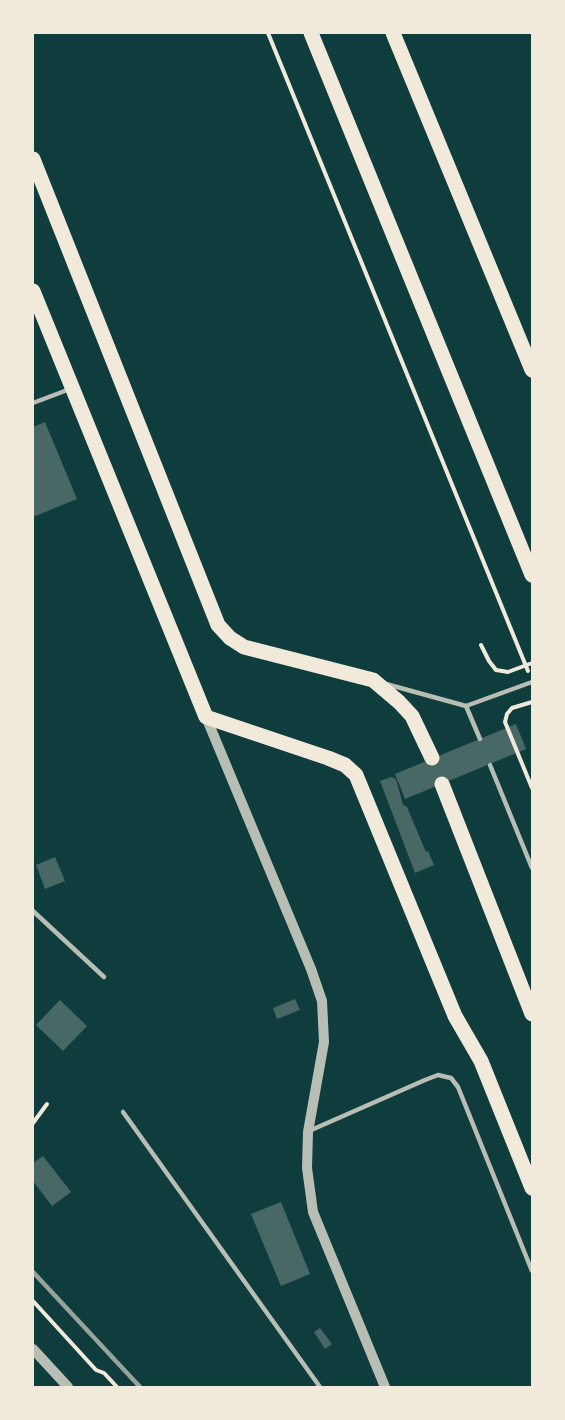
<!DOCTYPE html>
<style>
body{margin:0}
#map{position:relative;width:565px;height:1420px;overflow:hidden;background:#0f3d3e;font-family:Jost,sans-serif}
canvas{display:block}
.frame{position:absolute;inset:0;border:34px solid #f1e9da;pointer-events:none}
</style>
<div id="map">
<canvas width="565" height="1420"></canvas>
<div class="frame"></div>
</div>
<script>
const c = document.querySelector('canvas').getContext('2d');
c.lineJoin = 'round';
function fillPath(path, color) { c.fillStyle = color; c.fill(path, 'evenodd'); }
const shape = rows => new Path2D(rows.map(r => 'M' + r).join(''));
function trace(path, color, width, dash) { c.strokeStyle = color; c.lineWidth = width; c.lineCap = dash ? 'butt' : 'round'; c.setLineDash(dash || []); c.stroke(path); }
const building = shape([
 [45,422,77,499,33,517,33,427],
 [516,724,526,749,405,799,395,774],
 [391,777,396,779,403,805,407,807,426,852,428,851,434,865,415,873,380,781],
 [55,857,65,881,45,889,36,865],
 [295,999,300,1010,277,1019,273,1008],
 [60,1000,87,1026,63,1051,36,1025],
 [43,1156,71,1192,52,1206,33,1181,33,1163],
 [281,1202,310,1274,281,1286,251,1214],
 [320,1328,332,1344,325,1349,314,1332]
]);
const path = shape([
 [268,33,528,671],
 [481,645,489,661,496,670,508,672,532,663],
 [532,702,512,708,507,714,505,722,532,788],
 [33,1123,47,1104],
 [33,1301,96,1370,104,1373,117,1387]
]);
const service = shape([
 [33,403,70,389],
 [386,684,466,706,532,682],
 [466,706,480,739],
 [490,765,532,868],
 [33,911,104,977],
 [123,1112,320,1387],
 [309,1131,425,1080,438,1075,451,1078,458,1087,532,1271]
]);
const tertiary = shape([
 [206,717,311,969,322,1001,324,1042,308,1132,307,1168,313,1212,385,1387],
 [33,1349,68,1387]
]);
const primary = shape([
 [311,33,532,575]
]);
const trunk = shape([
 [393,33,532,370],
 [33,159,218,625,230,638,244,647,373,680,399,702,412,716,432,758],
 [33,291,206,717,328,758,345,765,356,775,455,1016,481,1061,532,1188],
 [442,784,532,1014]
]);
const rail = shape([
 [33,1272,140,1387]
]);
fillPath(building, '#486865');
trace(path, '#f1e9da', 4);
trace(service, '#b8beb3', 4.5);
trace(tertiary, '#b8beb3', 10);
trace(primary, '#f1e9da', 15);
trace(trunk, '#f1e9da', 15);
trace(rail, '#97a49c', 4.5);
</script>
